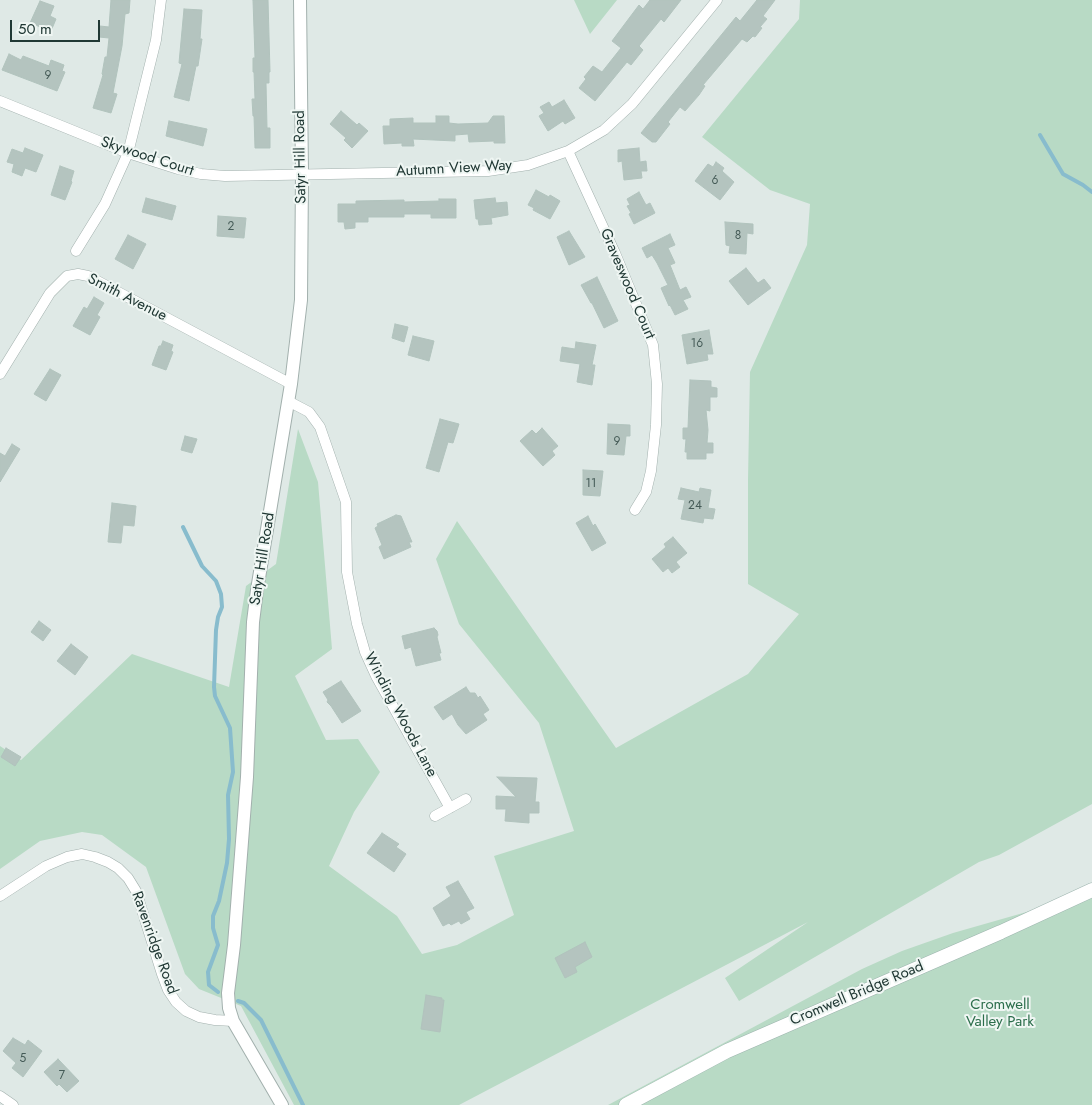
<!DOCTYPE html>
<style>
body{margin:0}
#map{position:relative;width:1092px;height:1105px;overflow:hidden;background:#dfe9e6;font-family:Jost,sans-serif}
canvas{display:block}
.scale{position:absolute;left:10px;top:20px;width:90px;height:22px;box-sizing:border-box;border:2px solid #203834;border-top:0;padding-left:6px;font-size:15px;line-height:18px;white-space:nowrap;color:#203834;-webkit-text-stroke:4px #eff6f3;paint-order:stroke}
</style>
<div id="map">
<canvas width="1092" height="1105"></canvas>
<div class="scale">50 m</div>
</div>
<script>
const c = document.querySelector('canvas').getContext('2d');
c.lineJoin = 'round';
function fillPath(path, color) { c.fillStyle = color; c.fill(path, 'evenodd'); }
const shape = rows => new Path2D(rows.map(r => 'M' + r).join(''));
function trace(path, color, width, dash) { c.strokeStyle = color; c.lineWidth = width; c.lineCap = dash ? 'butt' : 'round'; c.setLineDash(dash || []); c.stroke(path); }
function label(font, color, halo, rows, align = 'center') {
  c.font = font + ' Jost,sans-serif'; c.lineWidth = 4; c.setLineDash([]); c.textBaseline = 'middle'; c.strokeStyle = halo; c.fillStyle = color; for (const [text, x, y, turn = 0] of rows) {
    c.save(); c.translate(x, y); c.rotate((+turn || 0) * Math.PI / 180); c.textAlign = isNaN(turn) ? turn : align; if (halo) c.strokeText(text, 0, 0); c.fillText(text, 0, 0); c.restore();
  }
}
const green = shape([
 [574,0,617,0,590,34],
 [800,0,1092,0,1092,804,999,855,979,862,739,1001,725,978,808,922,459,1105,294,1105,241,1006,199,989,185,974,146,867,102,835,82,832,40,841,0,869,0,746,21,760,132,654,229,687,246,586,276,564,298,429,318,482,332,649,295,676,326,740,358,739,380,772,354,812,329,866,397,916,422,954,457,945,514,915,494,856,574,831,539,723,459,624,436,559,457,521,616,748,748,674,799,614,748,584,748,480,750,372,807,245,810,204,770,190,702,137,799,19],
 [1092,887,1092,1105,608,1105,862,969,902,951,953,933,1037,909]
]);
const stream = shape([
 [1040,135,1063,174,1083,185,1092,192],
 [183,527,202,566,216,581,221,594,222,607,218,617,216,630,214,687,215,696,230,728,233,772,228,795,229,839,227,863,219,901,213,916,213,928,218,945,208,972,209,985,218,992],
 [238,1001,244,1003,261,1020,303,1105]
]);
const building = shape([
 [111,0,130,0,129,13,125,14,122,46,113,93,117,94,111,113,93,108,103,75,102,74,105,57,107,57,109,38,99,37,100,26,109,27,111,0],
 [253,0,268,0,270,72,269,72,269,83,266,83,267,128,270,128,270,148,255,148,254,116,253,116,252,99,255,99,254,72,253,72,253,58,255,58,253,0],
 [650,0,681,0,664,22,661,19,639,46,643,50,631,65,627,62,595,101,579,88,586,79,584,77,593,66,602,72,621,48,612,41,639,5,643,9,650,0],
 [757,0,775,0,763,16,767,19,760,27,762,28,755,37,753,36,747,42,742,39,703,85,705,86,699,95,685,111,680,107,668,122,670,124,656,142,652,142,641,133,736,17,740,21,757,0],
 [40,1,54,6,50,16,56,19,51,31,30,23,40,1],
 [184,9,202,10,200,39,202,39,198,66,196,66,189,101,174,97,182,64,179,63,184,9],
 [9,54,21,60,23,56,49,66,51,60,64,65,62,71,65,72,57,91,2,70,9,54],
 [564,100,575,118,565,124,563,121,548,131,539,116,544,113,540,107,549,102,552,107,564,100],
 [341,111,357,125,359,123,368,131,352,148,344,140,346,138,330,124,341,111],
 [436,116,449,116,449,123,458,124,488,123,493,116,504,116,505,143,494,143,494,141,469,142,468,134,455,135,455,141,413,139,414,146,402,146,402,143,384,144,383,126,390,126,390,119,413,118,413,123,436,123,436,116],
 [169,121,207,129,203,146,166,136,169,121],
 [25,148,43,155,36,172,25,168,22,176,12,172,14,164,7,162,12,149,23,153,25,148],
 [639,148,640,162,646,161,647,171,641,171,642,178,624,180,622,161,618,162,618,150,639,148],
 [716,162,724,168,722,171,734,182,720,200,695,181,708,164,713,167,716,162],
 [60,166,74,171,71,181,72,182,65,200,51,195,60,166],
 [536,190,549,197,550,195,560,201,550,219,533,210,534,208,528,205,536,190],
 [639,192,646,205,650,203,655,213,634,224,629,214,631,213,627,206,630,205,627,199,639,192],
 [146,198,176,206,172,220,142,212,146,198],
 [495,198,496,203,507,202,508,215,491,218,492,224,479,225,478,219,476,219,474,200,495,198],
 [439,199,456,199,456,218,431,218,431,214,404,214,404,217,368,217,368,222,355,222,355,228,345,229,344,222,338,222,338,204,356,204,356,201,404,200,404,202,439,201,439,199],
 [218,216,246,218,244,238,217,236,218,216],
 [725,222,753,224,753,234,747,233,746,254,729,253,730,246,726,245,725,222],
 [569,231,585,257,569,265,557,237,569,231],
 [670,234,675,245,668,248,675,263,670,265,680,290,686,287,691,297,683,300,688,309,675,315,670,305,669,306,661,288,668,285,657,263,652,255,647,258,642,248,670,234],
 [128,235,146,244,133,269,115,259,128,235],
 [746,268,758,283,764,279,771,288,748,305,729,281,746,268],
 [597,277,618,321,604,328,592,303,591,303,581,285,597,277],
 [94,297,104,303,97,315,100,317,90,335,73,326,84,307,87,309,94,297],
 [395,324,408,327,404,342,392,338,395,324],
 [709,330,713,354,707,354,708,360,687,364,682,335,709,330],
 [413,336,434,341,429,361,408,355,413,336],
 [163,341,173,345,171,351,173,352,166,370,152,365,159,346,161,346,163,341],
 [576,342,596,345,592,365,595,365,592,385,577,382,580,364,560,361,562,347,575,349,576,342],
 [50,369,61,375,46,401,34,394,50,369],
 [690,380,711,381,711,387,717,388,717,397,710,397,710,411,706,410,708,430,707,443,713,443,713,453,706,453,706,459,687,459,687,452,685,452,686,439,683,439,683,428,688,428,690,380],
 [440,419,459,424,453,443,448,442,439,472,426,468,440,419],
 [608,424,630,425,630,436,626,436,624,455,607,454,608,424],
 [542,428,558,446,552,451,555,455,543,466,520,441,532,430,536,434,542,428],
 [185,436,197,439,192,453,181,450,185,436],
 [12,444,20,449,0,482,0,453,5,456,12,444],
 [583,470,603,471,600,496,583,495,583,470],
 [681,488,699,492,700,488,711,490,708,508,715,509,713,519,704,518,703,523,681,519,685,500,678,499,681,488],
 [112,503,136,506,134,526,123,525,121,543,108,542,112,503],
 [396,515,401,516,412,542,409,542,411,547,384,559,379,547,382,545,375,528,378,526,377,524,396,515],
 [588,516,593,526,595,524,606,543,592,551,576,523,588,516],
 [673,537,687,553,676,562,680,567,672,573,668,568,663,572,652,559,666,547,664,544,673,537],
 [39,621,51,630,43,641,31,632,39,621],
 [434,628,437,631,438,635,437,637,441,653,439,653,441,660,416,666,411,647,405,649,402,636,434,628],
 [71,644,88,657,75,675,57,661,71,644],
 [341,681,361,711,342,723,331,706,327,702,328,700,323,692,341,681],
 [466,687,470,693,475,693,478,698,480,696,489,710,483,714,487,720,466,734,458,725,452,714,443,720,434,707,466,687],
 [6,748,21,757,15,766,1,757,6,748],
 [497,777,537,778,535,802,539,802,539,813,529,813,529,823,505,821,506,809,496,809,496,796,516,797,497,777],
 [382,833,399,844,396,847,406,854,394,872,367,853,382,833],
 [458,881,474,908,466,912,470,919,461,924,459,921,451,925,449,923,443,926,433,908,451,896,446,887,458,881],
 [585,942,592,957,575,967,577,972,565,978,555,958,585,942],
 [426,995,442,998,442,1000,444,1000,440,1032,421,1029,426,995],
 [13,1038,25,1045,28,1040,42,1051,23,1077,12,1068,16,1063,3,1051,13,1038],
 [58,1059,79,1081,67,1092,59,1084,57,1086,44,1072,58,1059]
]);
const minor = shape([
 [0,101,128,153,178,169,201,174,225,176,488,171,528,165,568,151,604,130,632,104,717,0],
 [568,151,615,253,653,345,657,384,656,425,651,471,646,492,635,510],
 [76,251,105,204,128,153,156,40,161,0],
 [0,374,50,293,67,276,78,274,88,276,291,384],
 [288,401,309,412,320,427,346,502,347,572,357,624,365,652,376,676,450,808],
 [435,816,466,799],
 [0,896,46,866,67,857,82,854,95,857,108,862,118,868,128,878,136,891,162,974,168,990,176,1002,186,1011,199,1017,215,1020,233,1021],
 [0,1096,13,1105]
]);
const tertiary = shape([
 [282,1105,233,1021,229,1008,228,993,234,945,247,777,253,622,257,590,291,384,301,300,302,174,300,0]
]);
const secondary = shape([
 [626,1105,727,1051,1001,932,1092,890]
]);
const numberNames = [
 ["9",48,76],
 ["6",715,181],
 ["2",231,227],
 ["8",738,236],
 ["16",697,344],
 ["9",617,442],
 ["11",591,484],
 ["24",695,506],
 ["5",23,1059],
 ["7",62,1076]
];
const streetNames = [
 ["Skywood Court",147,157,18],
 ["Satyr Hill Road",301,157,-91],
 ["Autumn View Way",454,169,-3],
 ["Graveswood Court",627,284,67],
 ["Smith Avenue",127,298,27],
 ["Satyr Hill Road",263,559,-81],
 ["Winding Woods Lane",400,715,62],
 ["Ravenridge Road",154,943,70],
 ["Cromwell Bridge Road",857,994,-23]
];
const parkNames = [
 ["Cromwell",1000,1005],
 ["Valley Park",1000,1022]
];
fillPath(green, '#b8dac5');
trace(stream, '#88bccd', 4);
fillPath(building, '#b4c4bf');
trace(building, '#b1c3bd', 1);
trace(minor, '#a2b0ad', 11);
trace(tertiary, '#a2b0ad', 14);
trace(secondary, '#9eb5af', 15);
trace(minor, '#fff', 10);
trace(tertiary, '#fff', 12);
trace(secondary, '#fff', 14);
label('12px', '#455b57', null, numberNames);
label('15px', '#203834', '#eff6f3', streetNames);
label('15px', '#2c6e4c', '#eff6f3', parkNames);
</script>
